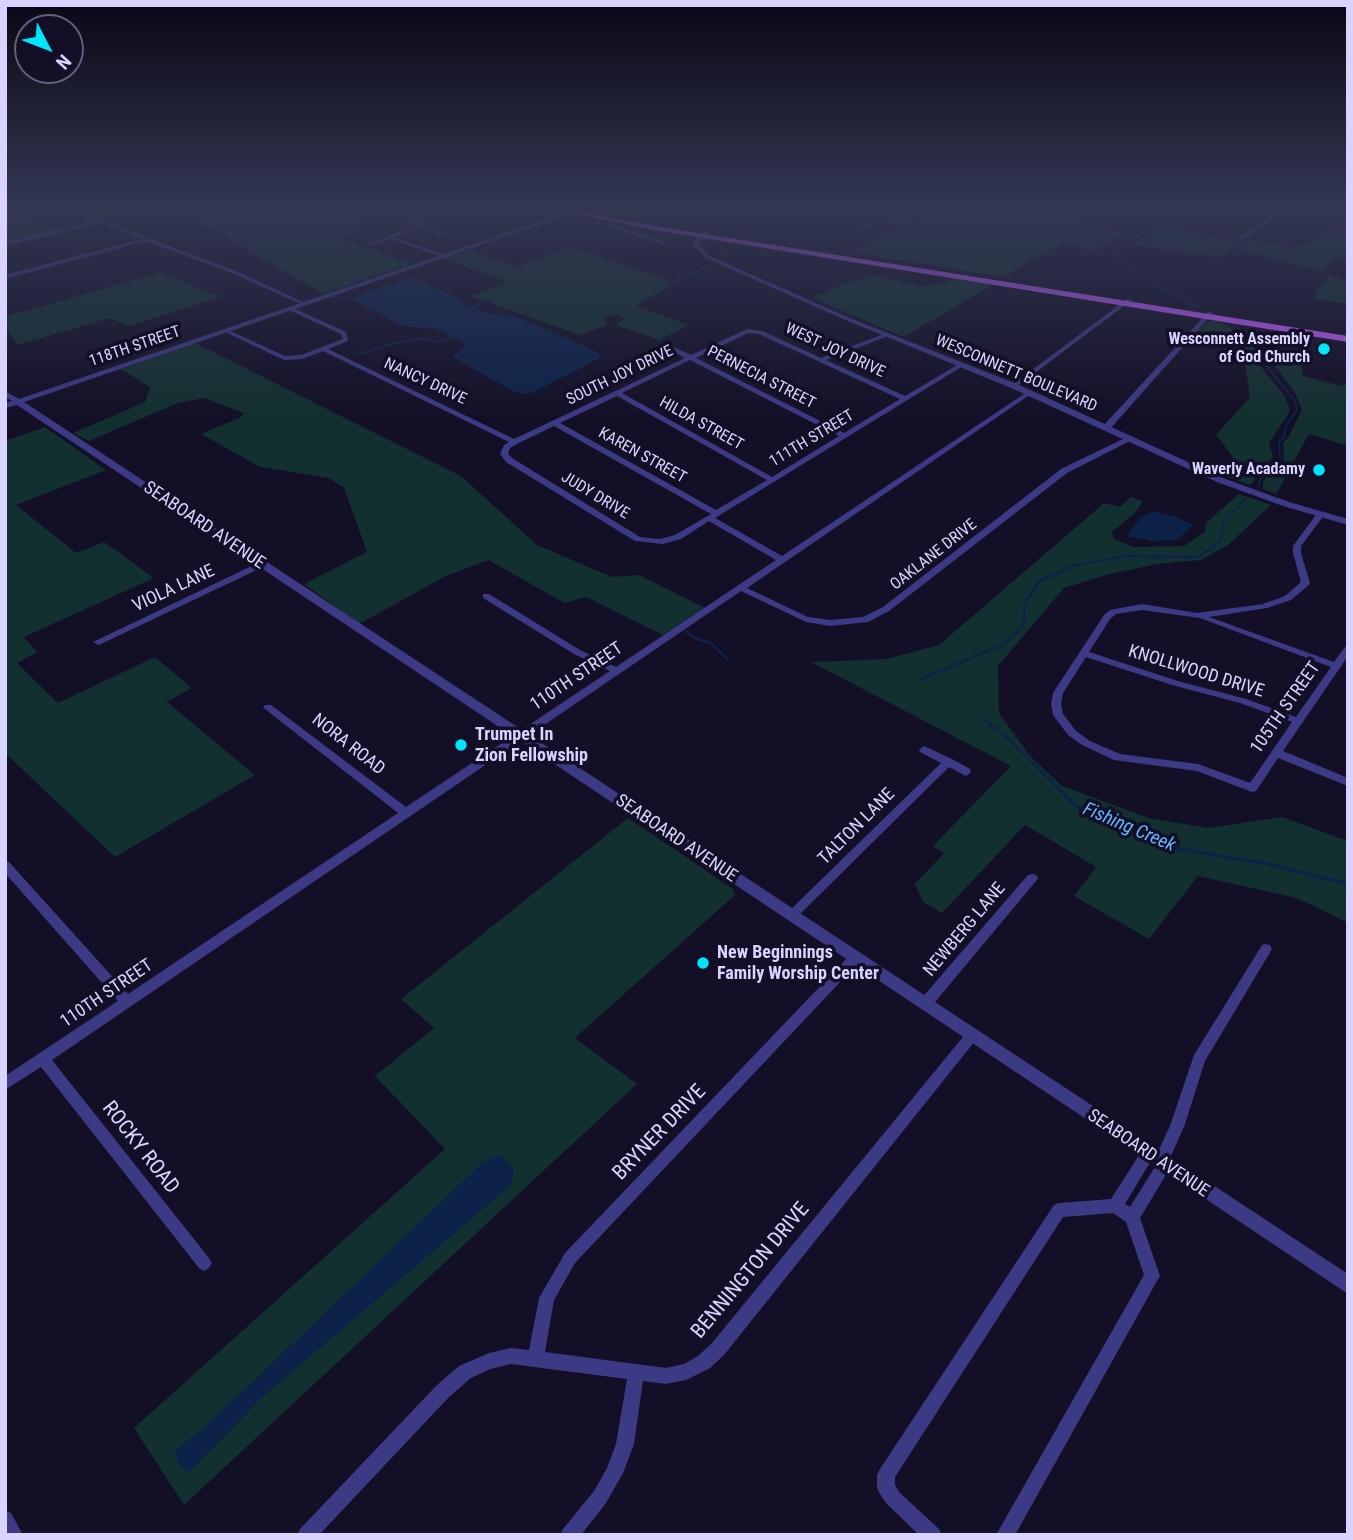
<!DOCTYPE html>
<style>
body{margin:0}
#map{position:relative;width:1353px;height:1540px;overflow:hidden;background:#130f26;font-family:"Roboto Condensed",sans-serif}
canvas{display:block}
.frame{position:absolute;inset:0;border:7px solid #d9d4ff;pointer-events:none}
.north{position:absolute;left:14px;top:14px;width:70px;height:70px;box-sizing:border-box;background:#130f26;border:2px solid #625e7d;border-radius:50%;rotate:132deg;font-size:19px;font-weight:700;line-height:28px;text-align:center;color:#d9d4ff}
.north::after{content:'';display:block;margin:auto;width:24px;height:32px;background:#00e5ff;clip-path:polygon(50% 0,100% 100%,50% 72%,0 100%)}
</style>
<div id="map">
<canvas width="1353" height="1540"></canvas>
<div class="frame"></div>
<div class="north">N</div>
</div>
<script>
const c = document.querySelector('canvas').getContext('2d');
c.lineJoin = 'round';
function fillPath(path, color) { c.fillStyle = color; c.fill(path, 'evenodd'); }
const shape = rows => new Path2D(rows.map(r => 'M' + r).join(''));
function trace(path, color, width, dash) { c.strokeStyle = color; c.lineWidth = width; c.lineCap = dash ? 'butt' : 'round'; c.setLineDash(dash || []); c.stroke(path); }
function label(font, color, halo, rows, align = 'center') {
  c.font = font + ' "Roboto Condensed",sans-serif'; c.lineWidth = 7; c.setLineDash([]); c.textBaseline = 'middle'; c.strokeStyle = halo; c.fillStyle = color; for (const [text, x, y, turn = 0] of rows) {
    c.save(); c.translate(x, y); c.rotate((+turn || 0) * Math.PI / 180); c.textAlign = isNaN(turn) ? turn : align; if (halo) c.strokeText(text, 0, 0); c.fillText(text, 0, 0); c.restore();
  }
}
const green = shape([
 [5,206,59,230,10,242,5,240],
 [153,206,187,207,472,207,425,222,451,233,442,236,379,214,367,216,361,227,344,240,412,264,323,294,218,232],
 [916,206,1107,206,1079,220,1125,233,1095,251,1061,243,1004,277,850,252,899,226,885,222,857,232,849,229,894,212,917,217,931,210],
 [1163,224,1237,243,1246,243,1249,241,1247,238,1292,248,1308,243,1331,228,1348,231,1348,261,1334,257,1324,272,1234,248,1218,257,1133,245],
 [571,247,671,281,668,283,671,285,636,306,689,325,660,340,616,325,624,319,618,314,604,317,606,325,580,335,471,296,507,282,444,258,469,250,517,267],
 [160,272,220,297,129,326,110,318,17,345,5,327,5,317],
 [875,275,920,286,942,284,954,279,993,285,903,337,812,298,845,283],
 [1327,276,1348,280,1348,304,1314,298],
 [1211,320,1221,322,1244,336,1258,352,1259,365,1284,395,1290,411,1269,443,1273,457,1250,485,1217,473,1233,457,1216,435,1250,397,1243,350,1238,343,1197,331],
 [195,343,461,476,537,545,612,577,639,575,705,608,663,635,586,597,565,603,488,560,444,577,359,624,304,584,367,552,344,488,329,478,260,467,201,434,239,418,244,413,204,398,178,403,89,441,73,433,145,402,150,387,121,369],
 [1262,348,1299,355,1303,376,1342,386,1348,381,1348,446,1309,434,1276,494,1263,489,1263,481,1284,461,1283,443,1288,438,1302,410,1295,393],
 [45,427,106,470,16,505,76,553,104,542,154,578,24,637,37,652,17,663,58,703,155,657,192,688,167,702,255,775,115,857,5,753,5,441],
 [1239,494,1271,505,1228,545,1201,560,1157,564,1106,575,1064,588,998,666,999,713,1030,756,1062,786,1149,818,1208,828,1282,817,1348,841,1348,923,1297,898,1198,876,1149,939,1074,896,1096,867,1025,825,942,913,923,902,915,884,944,853,933,846,1011,766,811,662,886,659,939,645,1104,503,1120,507,1131,497,1143,501,1135,513,1112,532,1114,539,1133,547,1184,546,1205,532,1206,523],
 [628,818,733,889,735,895,575,1038,637,1084,184,1505,134,1428,445,1149,375,1076,434,1028,401,999],
 [258,1401,189,1472,175,1451,205,1427]
]);
const water = shape([
 [411,277,454,296,464,305,492,314,514,316,596,351,602,357,536,391,528,394,515,392,454,358,453,356,465,347,462,341,436,329,403,326,355,301,354,298,363,294],
 [1153,511,1176,517,1193,525,1177,540,1154,541,1126,536,1141,517],
 [502,1154,514,1170,511,1185,258,1401,189,1472,180,1466,174,1451,205,1427,483,1162]
]);
const streamFar2 = shape([
 [745,217,751,206],
 [730,233,737,225],
 [720,258,723,242],
 [671,283,714,265],
 [334,297,355,299],
 [483,303,491,300],
 [1198,307,1155,284,1114,255,1121,247,1165,218,1212,214,1232,206],
 [471,308,480,304],
 [1230,324,1250,336,1265,353,1266,365,1294,400,1297,410,1286,426,1283,439,1279,441,1280,459,1261,478,1258,487],
 [356,355,395,343,426,338,436,342,453,337],
 [1212,548,1220,540,1224,522,1246,499]
]);
const streamFar1 = shape([
 [685,631,697,639,711,643,727,659],
 [921,679,1002,645,1021,629,1025,619,1024,605,1039,581,1076,565,1126,556,1198,557,1214,546],
 [983,719,1010,740,1068,798]
]);
const stream = shape([
 [1066,796,1077,807,1174,848,1267,864,1348,884]
]);
const minor = shape([
 [71,206,78,206,117,226,236,271,308,304,303,305,232,273,146,241,5,279,5,275,142,239,102,223,5,246,5,242,98,220,71,206],
 [1285,206,1291,206,1241,241,1237,241,1237,239,1285,206],
 [611,220,616,221,612,224,667,243,662,244,607,226,611,220],
 [408,229,413,230,395,237,446,256,446,258,390,239,370,246,367,244,386,237,386,235,390,235,408,229],
 [1127,299,1132,300,1016,387,1012,387,1012,385,1127,299],
 [289,308,293,308,346,332,348,341,328,349,514,439,685,358,663,346,663,344,667,344,691,355,747,329,762,331,821,358,884,334,888,334,888,336,826,360,905,396,959,364,963,364,963,366,715,518,782,556,1027,392,1031,392,1031,394,747,588,808,617,830,620,863,617,883,607,1061,469,1127,437,1134,439,1067,473,889,611,868,622,830,626,806,622,741,591,52,1060,209,1258,212,1263,209,1268,204,1271,199,1268,41,1067,5,1090,5,1076,118,1001,5,873,5,861,9,862,128,994,398,813,265,709,263,707,265,705,271,705,406,807,610,671,574,654,483,598,483,594,489,594,580,650,616,667,776,560,709,521,681,539,663,544,635,541,506,462,500,454,504,445,509,442,323,351,302,359,284,360,223,331,228,330,285,356,301,355,343,339,341,334,289,310,289,308],
 [748,333,759,334,900,399,844,433,696,358,748,333],
 [690,360,839,436,772,477,622,393,690,360],
 [617,396,767,480,716,510,560,423,617,396],
 [554,426,711,514,675,535,660,539,640,537,512,458,508,454,510,448,517,444,554,426],
 [1208,312,1213,313,1109,430,1103,430,1103,426,1208,312],
 [1318,512,1324,512,1325,514,1301,546,1301,553,1310,583,1309,585,1291,600,1267,608,1209,617,1334,662,1345,647,1348,646,1348,656,1283,751,1348,778,1348,786,1278,758,1256,791,1252,792,1197,771,1114,760,1082,745,1068,735,1053,715,1051,704,1053,693,1104,615,1110,610,1142,604,1197,613,1263,604,1285,596,1301,582,1293,553,1293,546,1318,512],
 [1142,610,1200,618,1331,667,1296,717,1246,699,1178,681,1089,652,1110,619,1116,614,1142,610],
 [1086,657,1172,685,1240,703,1292,722,1250,783,1198,764,1120,754,1090,741,1076,731,1063,714,1061,704,1063,693,1086,657],
 [262,561,265,562,265,566,101,644,98,645,93,642,262,561],
 [924,746,952,759,970,769,971,772,966,776,949,767,795,919,791,921,787,919,785,916,787,913,941,763,920,752,919,750,924,746],
 [1032,874,1036,875,1038,878,1036,881,930,1008,925,1009,920,1008,919,1004,920,1000,1028,875,1032,874],
 [1266,944,1270,945,1272,949,1205,1061,1184,1127,1169,1160,1172,1165,1140,1218,1160,1276,1157,1281,1015,1535,996,1535,1144,1275,1126,1222,1113,1213,1063,1217,895,1477,895,1485,899,1492,939,1529,942,1535,919,1535,887,1504,880,1494,877,1488,877,1475,880,1469,1054,1205,1059,1203,1111,1199,1143,1149,1148,1147,1153,1149,1155,1154,1125,1204,1130,1207,1155,1167,1153,1162,1170,1126,1194,1055,1262,945,1266,944],
 [855,953,859,954,861,958,859,962,575,1263,554,1300,545,1352,666,1368,684,1364,698,1356,712,1343,967,1032,972,1030,977,1032,979,1036,724,1355,710,1368,686,1380,666,1384,643,1381,634,1444,623,1473,606,1503,581,1535,560,1535,563,1529,594,1491,607,1468,616,1444,627,1379,511,1364,490,1369,471,1378,449,1397,319,1535,297,1535,300,1529,437,1385,459,1366,489,1353,511,1348,529,1350,539,1298,565,1253,851,954,855,953],
 [5,1510,11,1513,23,1535,5,1535,5,1510]
]);
const tertiary = shape([
 [585,206,595,206,24,402,1348,1274,1348,1294,17,405,5,408,5,403,12,401,5,397,5,391,19,399,585,206],
 [1322,206,1348,209,1348,213,1323,207,1322,206],
 [705,231,708,233,701,239,699,245,710,256,845,316,1017,384,1223,478,1289,502,1348,519,1348,525,1283,506,1217,482,1011,388,841,318,706,258,693,245,696,237,705,231]
]);
const primary = shape([
 [533,206,550,206,660,227,1348,336,1348,342,660,231,533,206]
]);
const markers = [
 [1324,349,7,"#00e5ff"],
 [1319,470,7,"#00e5ff"],
 [461,745,7,"#00e5ff"],
 [703,963,7,"#00e5ff"]
];
const farPoinames = [
 ["Wesconnett Assembly",1310,340],
 ["of God Church",1310,358],
 ["Waverly Acadamy",1305,470]
];
const farStreetnames = [
 ["118TH STREET",135,347,-19],
 ["WEST JOY DRIVE",835,351,25],
 ["WESCONNETT BOULEVARD",1016,374,23],
 ["SOUTH JOY DRIVE",620,376,-26],
 ["PERNECIA STREET",761,378,27],
 ["NANCY DRIVE",425,382,25],
 ["HILDA STREET",701,424,29],
 ["111TH STREET",812,439,-31],
 ["KAREN STREET",642,456,29],
 ["JUDY DRIVE",595,496,31],
 ["OAKLANE DRIVE",934,555,-38]
];
const streetNames = [
 ["SEABOARD AVENUE",204,526,34],
 ["VIOLA LANE",174,589,-25],
 ["KNOLLWOOD DRIVE",1196,672,17],
 ["110TH STREET",577,677,-34],
 ["105TH STREET",1286,708,-55],
 ["NORA ROAD",348,745,38],
 ["TALTON LANE",857,827,-45],
 ["SEABOARD AVENUE",676,839,34],
 ["NEWBERG LANE",965,930,-50],
 ["110TH STREET",107,994,-34],
 ["SEABOARD AVENUE",1148,1154,34]
];
const poiNames = [
 ["Trumpet In",475,735],
 ["Zion Fellowship",475,756],
 ["New Beginnings",717,953],
 ["Family Worship Center",717,974]
];
const waterNames = [
 ["Fishing Creek",1129,828,23]
];
const nearStreetnames = [
 ["BRYNER DRIVE",660,1133,-46],
 ["ROCKY ROAD",140,1148,52],
 ["BENNINGTON DRIVE",751,1271,-50]
];
fillPath(green, '#12302f');
fillPath(water, '#0c2248');
trace(streamFar2, '#0c2248', 2);
trace(streamFar1, '#0c2248', 2.5);
trace(stream, '#0c2248', 3.5);
fillPath(minor, '#3d3a85');
fillPath(tertiary, '#3d3a85');
fillPath(primary, '#c25bff');
const sky = c.createLinearGradient(0, 0, 0, 422);
sky.addColorStop(0, '#0a0815');
sky.addColorStop(0.49, '#333752');
sky.addColorStop(1, '#33375200');
c.fillStyle = sky;
c.fillRect(0, 0, 1353, 422);
for (const [x, y, r, color] of markers) { const dot = new Path2D(); dot.arc(x, y, r, 0, 2 * Math.PI); c.fillStyle = color; c.fill(dot); trace(dot, '#130f26', 2.5); }
label('bold 16px', '#d9d4ff', '#130f26', farPoinames, 'right');
label('16px', '#d9d4ff', '#130f26', farStreetnames);
label('18px', '#d9d4ff', '#130f26', streetNames);
label('bold 18px', '#d9d4ff', '#130f26', poiNames, 'left');
label('italic 19px', '#62b6ff', '#130f26', waterNames);
label('21px', '#d9d4ff', '#130f26', nearStreetnames);
</script>
